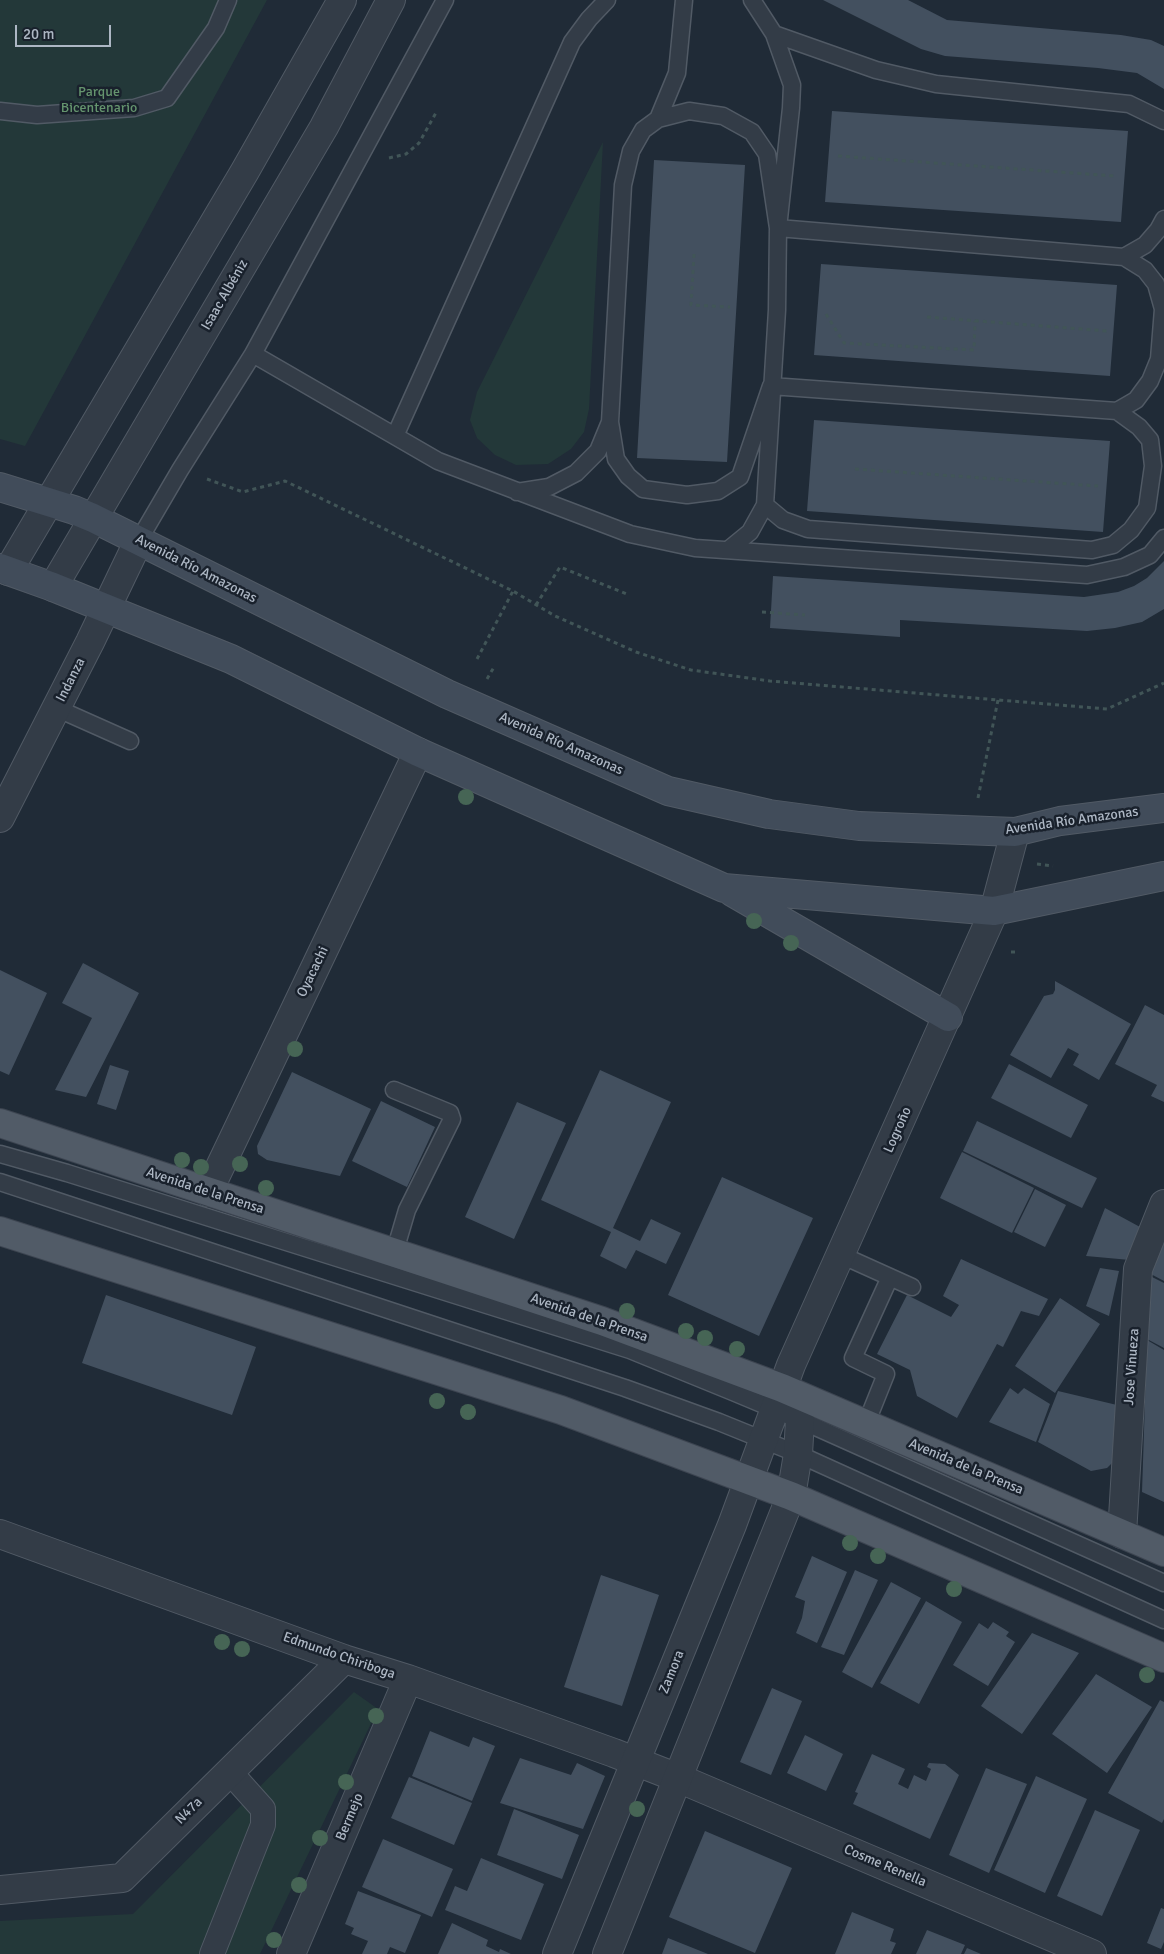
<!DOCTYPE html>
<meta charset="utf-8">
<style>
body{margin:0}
#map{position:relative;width:1164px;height:1954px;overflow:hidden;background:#202b37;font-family:Signika,sans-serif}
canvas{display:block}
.scale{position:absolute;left:15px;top:25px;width:96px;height:22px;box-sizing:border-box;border:2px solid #adb7c4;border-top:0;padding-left:6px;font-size:15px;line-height:18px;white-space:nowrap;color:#adb7c4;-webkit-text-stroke:4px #19212c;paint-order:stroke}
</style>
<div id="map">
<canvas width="1164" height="1954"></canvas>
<div class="scale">20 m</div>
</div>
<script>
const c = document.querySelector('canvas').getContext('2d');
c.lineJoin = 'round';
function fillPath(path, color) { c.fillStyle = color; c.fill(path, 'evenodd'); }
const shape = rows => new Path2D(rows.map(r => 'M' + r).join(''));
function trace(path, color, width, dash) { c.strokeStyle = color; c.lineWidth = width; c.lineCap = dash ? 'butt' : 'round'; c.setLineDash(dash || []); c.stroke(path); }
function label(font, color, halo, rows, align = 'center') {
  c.font = font + ' Signika,sans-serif'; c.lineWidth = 5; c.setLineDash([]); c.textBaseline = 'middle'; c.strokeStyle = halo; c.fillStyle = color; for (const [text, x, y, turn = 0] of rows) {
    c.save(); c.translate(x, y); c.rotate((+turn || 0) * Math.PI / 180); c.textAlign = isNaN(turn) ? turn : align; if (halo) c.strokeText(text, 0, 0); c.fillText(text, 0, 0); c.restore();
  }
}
const green = shape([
 [0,0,267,0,25,446,0,439],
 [603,142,589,409,584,432,571,449,548,464,516,465,495,455,477,438,470,420,477,392],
 [354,1692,378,1709,260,1954,0,1954,0,1921,133,1914]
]);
const building = shape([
 [823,0,908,0,947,20,1121,35,1151,40,1164,46,1164,89,1137,73,1098,68,945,56,921,49],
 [832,111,1128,131,1121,222,825,202],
 [654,160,745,165,727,462,637,458],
 [821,264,1117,285,1110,376,814,355],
 [814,420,1110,441,1103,532,807,511],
 [1164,561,1164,609,1142,622,1115,628,1087,631,900,620,900,637,770,628,773,576,1084,597,1118,592,1134,586,1147,578],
 [83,963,139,993,86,1097,55,1090,92,1018,62,1003],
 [0,970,47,993,9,1075,0,1071],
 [1055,981,1131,1024,1099,1080,1073,1065,1079,1054,1068,1048,1051,1078,1010,1055,1044,996,1053,994,1055,990],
 [1145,1005,1164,1015,1164,1102,1151,1096,1157,1085,1115,1064],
 [1009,1064,1088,1105,1071,1138,991,1098],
 [110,1065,129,1071,116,1110,97,1104],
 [600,1070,671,1102,613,1228,640,1241,651,1219,681,1233,666,1264,636,1250,626,1269,600,1256,611,1232,541,1200],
 [292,1072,371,1109,340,1176,267,1160,258,1154,257,1146],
 [381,1101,435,1127,407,1187,352,1161],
 [517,1102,566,1123,514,1239,465,1217],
 [977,1121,1097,1178,1082,1208,963,1151],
 [962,1152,1034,1188,1012,1233,940,1198],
 [722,1177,813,1218,759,1336,668,1295],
 [1035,1189,1066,1205,1045,1247,1014,1232],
 [1105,1208,1140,1227,1130,1260,1086,1256],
 [1160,1240,1164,1242,1164,1281,1147,1272],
 [961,1259,1048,1299,1039,1316,1021,1311,1003,1347,997,1344,957,1418,917,1396,910,1370,877,1354,907,1295,951,1317,959,1305,943,1296],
 [1100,1268,1119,1271,1109,1316,1086,1306],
 [1148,1275,1164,1283,1164,1348,1147,1339],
 [106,1295,256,1347,232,1415,82,1363],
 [1060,1298,1100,1324,1055,1393,1015,1366],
 [1147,1340,1164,1350,1164,1502,1142,1492],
 [1010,1388,1018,1394,1024,1388,1050,1404,1036,1442,989,1422],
 [1058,1391,1117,1405,1116,1459,1107,1468,1091,1471,1038,1442],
 [812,1556,847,1572,817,1643,796,1633,802,1618,805,1601,795,1597],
 [855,1570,878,1580,844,1655,821,1647],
 [601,1575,659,1595,622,1706,564,1687],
 [891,1582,921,1598,872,1688,842,1672],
 [926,1601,962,1622,919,1704,880,1683],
 [993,1622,1009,1632,1006,1636,1015,1642,988,1686,953,1665,979,1623,988,1629],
 [1032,1633,1079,1653,1022,1734,981,1706],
 [1096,1674,1152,1707,1107,1773,1052,1734],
 [772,1688,802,1701,771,1775,740,1762],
 [1160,1700,1164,1702,1164,1819,1162,1823,1108,1793],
 [430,1731,469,1747,473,1737,495,1746,472,1801,412,1776],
 [805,1735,843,1754,826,1791,787,1773],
 [872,1754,905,1769,898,1784,908,1789,914,1775,926,1781,931,1769,927,1767,929,1763,945,1764,959,1775,930,1839,853,1804,858,1793,855,1792],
 [520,1758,571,1775,577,1763,605,1776,583,1829,500,1803],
 [986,1768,1027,1784,989,1873,949,1855],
 [1036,1776,1087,1799,1045,1893,994,1870],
 [409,1777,472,1803,454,1845,391,1818],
 [514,1809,579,1835,562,1879,497,1855],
 [1095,1810,1140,1830,1102,1916,1057,1896],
 [705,1831,792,1868,755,1953,669,1917],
 [383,1839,453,1869,432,1917,362,1887],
 [481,1858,544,1884,521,1940,445,1910,455,1886,467,1891],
 [358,1891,421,1915,405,1953,390,1947,387,1954,362,1954,368,1941,351,1934,354,1928,345,1924],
 [1161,1908,1164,1909,1164,1942,1161,1949,1147,1943],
 [852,1912,894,1929,890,1941,896,1943,891,1954,835,1954],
 [452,1923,488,1940,486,1946,499,1952,500,1949,511,1954,438,1954],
 [927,1930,965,1945,961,1954,916,1954],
 [668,1938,708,1954,662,1954],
 [967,1948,981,1954,964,1954]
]);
const path = shape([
 [838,156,1115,176],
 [389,158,406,154,419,143,437,111],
 [694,254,691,305,730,307],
 [826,314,844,343,974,350,975,321],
 [927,317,1107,331],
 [855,469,1098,486],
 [207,479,243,492,285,481,513,591,555,616,636,652,691,670,770,681,1107,709,1164,683],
 [536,605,560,567,629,595],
 [762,612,805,615],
 [477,659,513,591],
 [487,679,494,667],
 [978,798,998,700],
 [1037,864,1053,866],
 [1011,952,1018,952]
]);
const service = shape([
 [774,34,876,70,936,84,1129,104,1164,121],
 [0,111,37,115,134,108,167,98,216,28,228,0],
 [658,119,677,73,684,0],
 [778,228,1124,257,1145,270,1156,284,1163,309,1159,359,1150,381,1136,400,1117,411],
 [1124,257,1145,245,1158,230,1164,219],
 [253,354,438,461,630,534,695,548,1087,575,1124,567,1150,555,1164,538],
 [395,436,572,42,589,19,607,0],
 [517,492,549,487,576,473,598,451,610,422],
 [765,505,783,520,808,529,1092,550,1113,545,1131,530,1147,508,1153,466,1150,440,1139,427,1117,411,771,386,740,477,718,491,687,495,643,489,628,476,616,459,610,422,623,185,631,151,643,130,658,119,689,111,723,116,752,132,767,154,778,228],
 [139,540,180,470,253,354,445,0],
 [728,550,750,532,765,505,777,310,778,228,791,108,792,85,774,34,752,0],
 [56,708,130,741],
 [394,1090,450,1113,452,1119,407,1210,394,1254],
 [0,1154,67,1173,630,1350,733,1392,800,1420,1164,1583],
 [0,1182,625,1388,719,1422,798,1454,1164,1620],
 [841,1255,912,1287],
 [866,1424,886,1374,853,1358,890,1277]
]);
const pedestrian = shape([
 [212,1954,263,1825,263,1809,229,1771]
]);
const minor = shape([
 [0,818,90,642,139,540],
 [208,1192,418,752],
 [0,1534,344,1659,408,1679,614,1753,678,1778,1092,1954],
 [1122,1534,1138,1269,1164,1204],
 [0,1890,122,1878,344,1659],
 [291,1954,408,1679]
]);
const tertiary = shape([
 [8,571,245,171,342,0],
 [53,587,324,127,391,0],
 [557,1954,732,1525,791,1365,994,911,1015,832],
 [607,1954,791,1496,798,1454,800,1420,782,1388]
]);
const secondary = shape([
 [0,487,74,510,93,518,447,694,668,791,769,814,859,826,1015,832,1060,821,1164,808],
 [0,568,53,587,231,659,418,752,724,888,994,911,1164,876],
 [732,892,948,1017]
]);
const primary = shape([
 [0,1123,602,1321,782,1388,1164,1552],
 [0,1231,561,1410,791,1496,1164,1658]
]);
const trees = [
 [466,797],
 [754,921],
 [791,943],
 [295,1049],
 [182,1160],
 [240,1164],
 [201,1167],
 [266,1188],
 [627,1311],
 [686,1331],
 [705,1338],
 [737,1349],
 [437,1401],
 [468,1412],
 [850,1543],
 [878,1556],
 [954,1589],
 [222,1642],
 [242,1649],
 [1147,1675],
 [376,1716],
 [346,1782],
 [637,1809],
 [320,1838],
 [299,1885],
 [274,1940]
];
const parkNames = [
 ["Parque",99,92],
 ["Bicentenario",99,108]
];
const streetNames = [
 ["Isaac Albéniz",225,295,-60],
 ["Avenida Río Amazonas",196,569,27],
 ["Indanza",71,680,-63],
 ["Avenida Río Amazonas",561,744,24],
 ["Avenida Río Amazonas",1072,821,-8],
 ["Oyacachi",313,972,-64],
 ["Logroño",898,1130,-66],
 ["Avenida de la Prensa",205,1191,18],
 ["Avenida de la Prensa",589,1318,19],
 ["Jose Vinueza",1132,1367,-86],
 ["Avenida de la Prensa",966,1467,23],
 ["Edmundo Chiriboga",339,1656,19],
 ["Zamora",672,1672,-68],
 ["N47a",189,1811,-45],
 ["Bermejo",350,1817,-67],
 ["Cosme Renella",885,1866,23]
];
fillPath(green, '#233839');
fillPath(building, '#43505f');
trace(service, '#515a65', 19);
trace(pedestrian, '#515a65', 26);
trace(minor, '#515a65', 30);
trace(tertiary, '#515a65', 30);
trace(secondary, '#515a65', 30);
trace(primary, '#3d4551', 30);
trace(path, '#415557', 3, [4, 4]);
trace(service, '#333c47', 16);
trace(pedestrian, '#333c47', 24);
trace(minor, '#333c47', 28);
trace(tertiary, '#333c47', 28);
trace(secondary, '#414c5a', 28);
trace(primary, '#515b67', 28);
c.fillStyle = '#466555';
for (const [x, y] of trees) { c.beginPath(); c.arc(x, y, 8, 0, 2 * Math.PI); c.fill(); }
label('14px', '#65946e', '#19212c', parkNames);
label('14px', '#adb7c4', '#19212c', streetNames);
</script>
